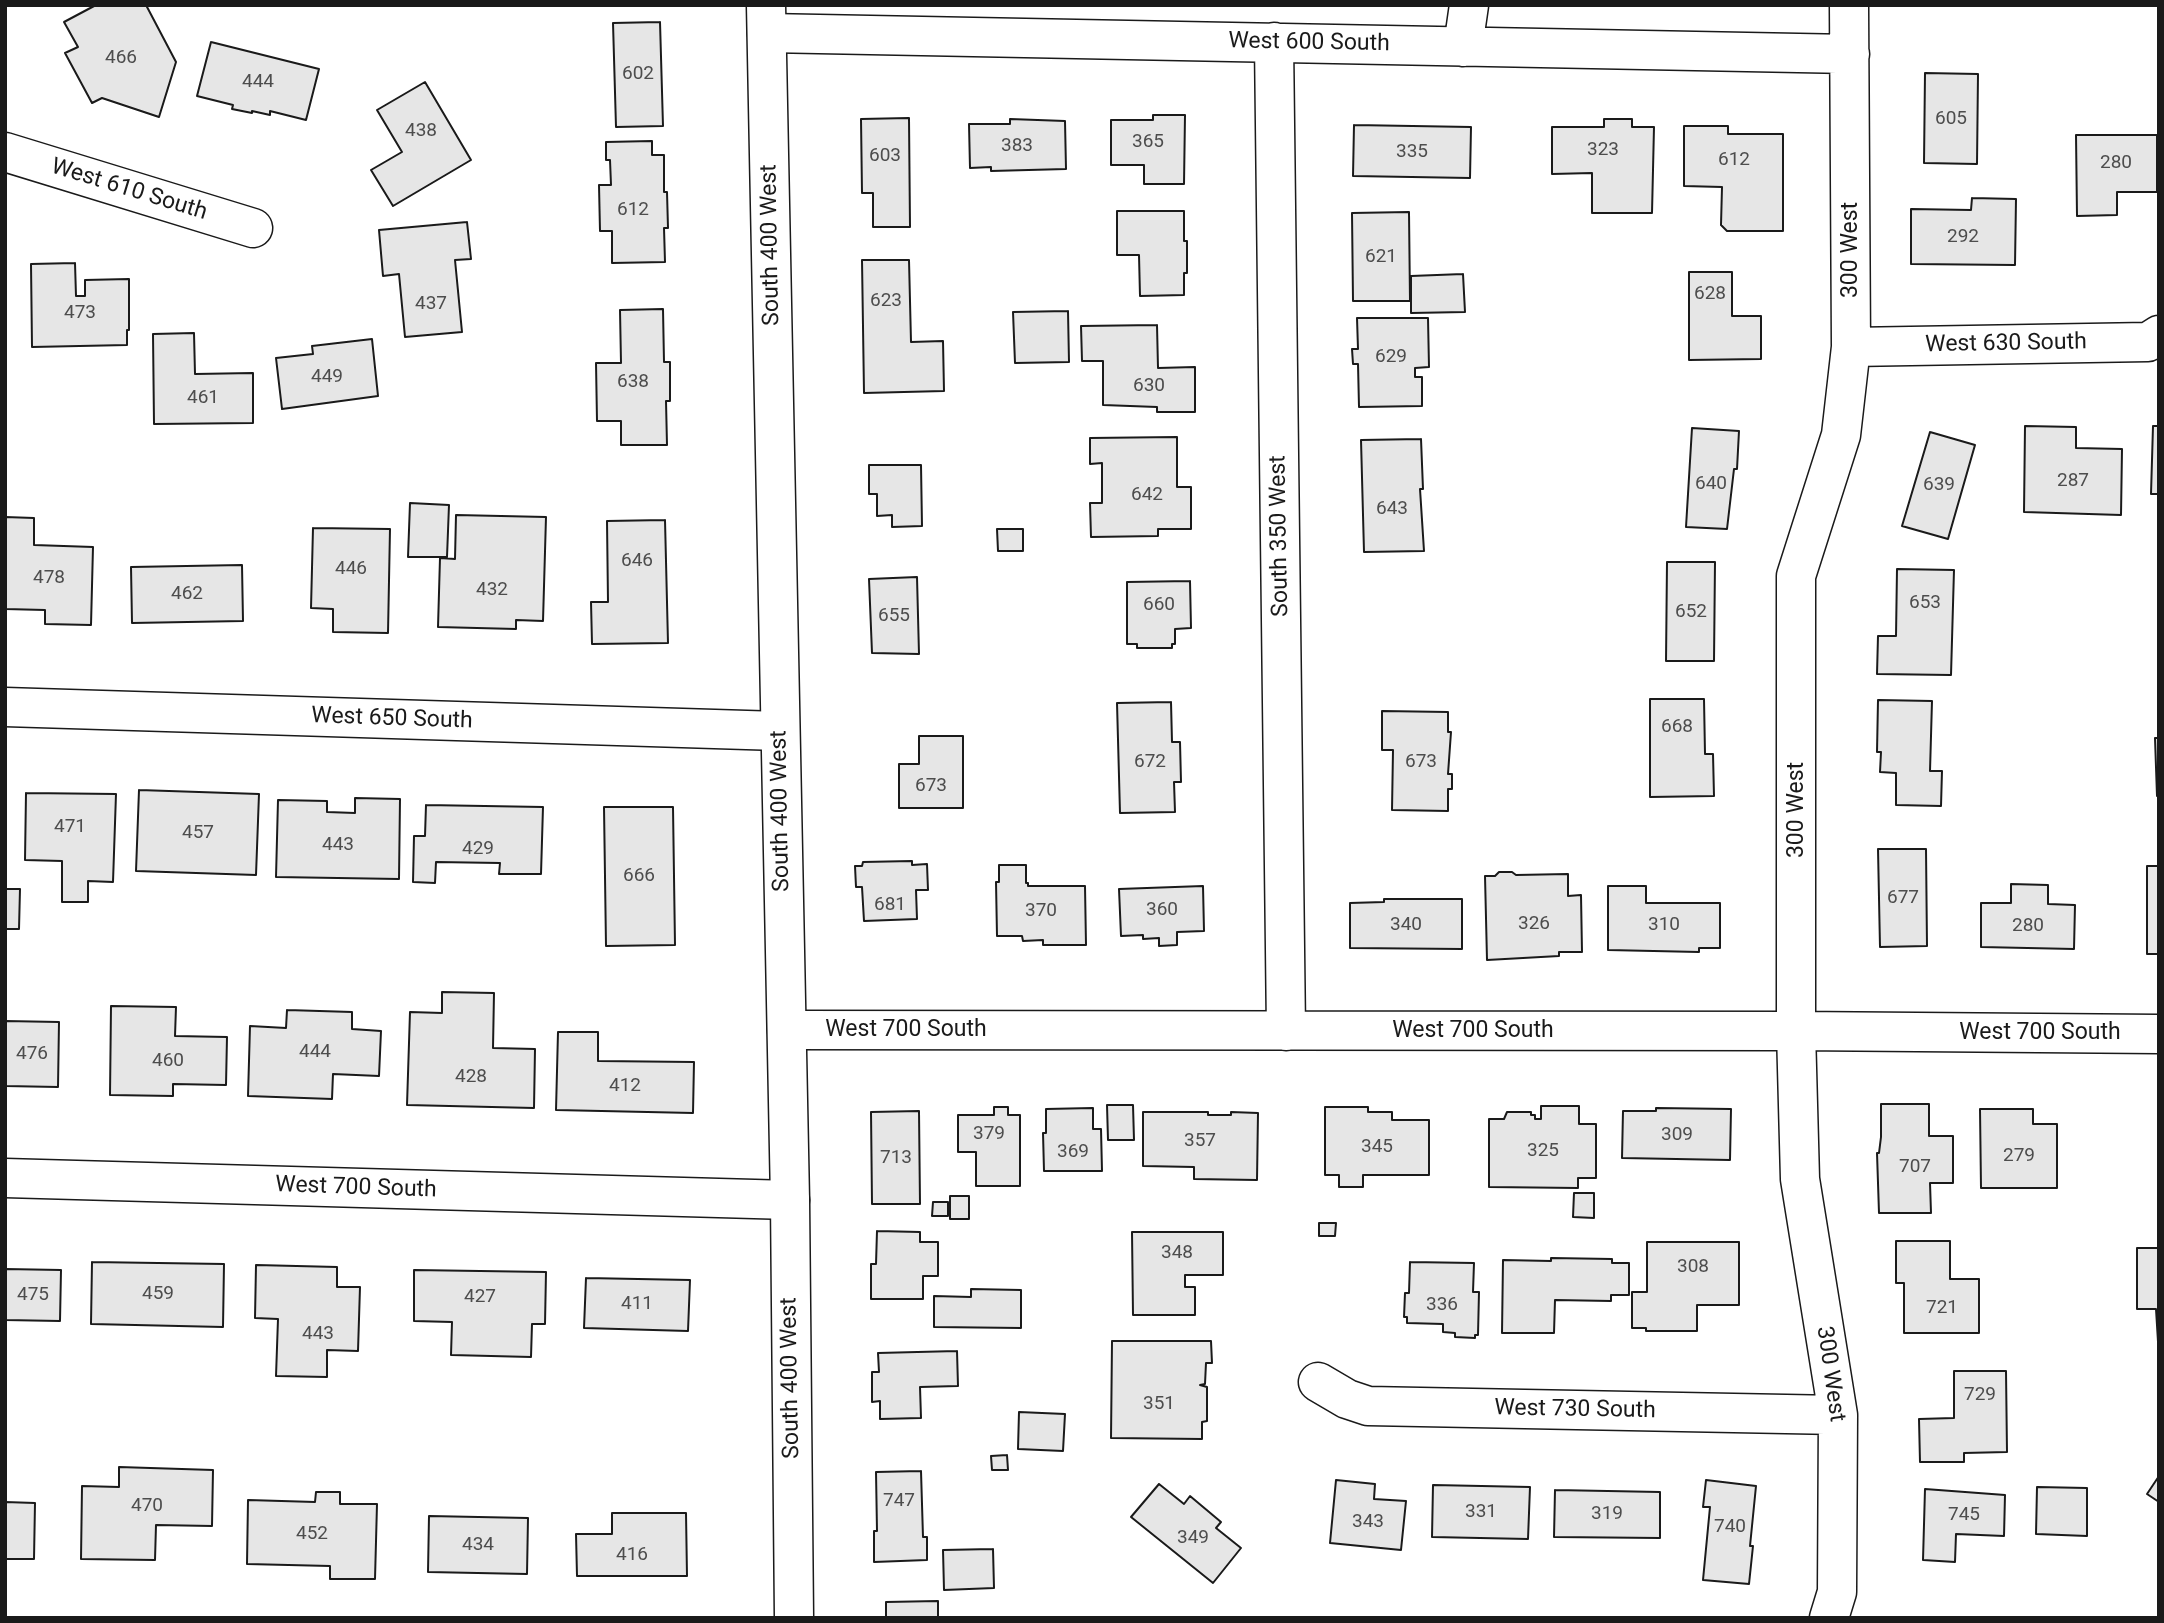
<!DOCTYPE html>
<style>
body{margin:0}
#map{position:relative;width:2164px;height:1623px;overflow:hidden;background:#fff;font-family:Roboto,sans-serif}
canvas{display:block}
.frame{position:absolute;inset:0;border:7px solid #1a1a1a;pointer-events:none}
</style>
<div id="map">
<canvas width="2164" height="1623"></canvas>
<div class="frame"></div>
</div>
<script>
const c = document.querySelector('canvas').getContext('2d');
c.lineJoin = 'round';
function fillPath(path, color) { c.fillStyle = color; c.fill(path, 'evenodd'); }
const shape = rows => new Path2D(rows.map(r => 'M' + r).join(''));
function trace(path, color, width, dash) { c.strokeStyle = color; c.lineWidth = width; c.lineCap = dash ? 'butt' : 'round'; c.setLineDash(dash || []); c.stroke(path); }
function label(font, color, halo, rows, align = 'center') {
  c.font = font + ' Roboto,sans-serif'; c.lineWidth = 5; c.setLineDash([]); c.textBaseline = 'middle'; c.strokeStyle = halo; c.fillStyle = color; for (const [text, x, y, turn = 0] of rows) {
    c.save(); c.translate(x, y); c.rotate((+turn || 0) * Math.PI / 180); c.textAlign = isNaN(turn) ? turn : align; if (halo) c.strokeText(text, 0, 0); c.fillText(text, 0, 0); c.restore();
  }
}
const building = shape([
 [96,5,146,5,176,62,159,117,102,98,92,103,65,53,78,47,64,22,96,5],
 [660,22,663,126,616,127,613,23,660,22],
 [211,42,319,69,306,120,270,111,270,115,252,111,252,113,232,109,233,105,197,96,211,42],
 [1925,73,1978,74,1977,164,1924,163,1925,73],
 [425,82,471,160,393,206,371,170,402,152,377,110,425,82],
 [1153,115,1185,115,1184,184,1144,184,1144,165,1111,165,1111,120,1153,120,1153,115],
 [909,118,910,227,873,227,873,193,862,193,861,119,909,118],
 [1010,119,1065,121,1066,169,991,171,991,167,970,168,969,124,1010,124,1010,119],
 [1604,119,1632,119,1632,127,1654,127,1652,213,1592,213,1592,173,1552,174,1552,127,1604,127,1604,119],
 [1354,125,1471,127,1470,178,1353,176,1354,125],
 [1684,126,1728,126,1728,134,1783,134,1783,231,1727,231,1721,225,1722,187,1684,186,1684,126],
 [2076,135,2157,135,2157,192,2117,192,2117,215,2077,216,2076,135],
 [652,141,652,155,664,155,664,192,667,192,668,228,664,228,665,262,612,263,612,231,600,231,599,185,611,185,610,160,606,160,606,142,652,141],
 [1972,198,2016,199,2015,265,1911,264,1911,209,1971,210,1972,198],
 [1117,211,1184,211,1184,241,1187,241,1187,273,1184,273,1184,295,1140,296,1139,255,1117,255,1117,211],
 [1409,212,1410,301,1353,301,1352,213,1409,212],
 [467,222,471,259,455,260,462,332,405,337,399,274,383,276,379,230,467,222],
 [862,260,909,260,911,342,943,341,944,391,864,393,862,260],
 [75,263,76,296,85,296,85,280,129,279,129,330,127,330,127,345,32,347,31,264,75,263],
 [1689,272,1732,272,1732,316,1761,316,1761,359,1689,360,1689,272],
 [1463,274,1465,312,1411,313,1411,276,1463,274],
 [663,309,664,362,670,362,670,401,666,401,667,445,621,445,621,421,597,421,596,363,621,363,620,310,663,309],
 [1068,311,1069,362,1015,363,1013,312,1068,311],
 [1357,318,1428,318,1429,367,1415,368,1415,377,1422,377,1422,406,1359,407,1358,364,1353,364,1352,349,1358,349,1357,318],
 [1157,325,1158,368,1195,367,1195,412,1157,412,1157,407,1103,405,1103,361,1082,361,1081,326,1157,325],
 [194,333,195,374,253,373,253,423,154,424,153,334,194,333],
 [372,339,378,396,282,409,276,358,313,354,312,346,372,339],
 [2025,426,2076,427,2076,448,2122,449,2121,515,2024,512,2025,426],
 [2153,426,2159,426,2159,494,2151,494,2153,426],
 [1692,428,1739,431,1737,469,1734,469,1727,529,1686,527,1692,428],
 [1930,432,1975,445,1948,539,1902,526,1930,432],
 [1177,437,1177,487,1191,487,1191,529,1158,529,1158,536,1091,537,1090,503,1102,503,1102,463,1090,464,1090,438,1177,437],
 [1421,439,1423,489,1420,489,1424,551,1364,552,1361,440,1421,439],
 [869,465,921,465,922,526,892,527,892,515,877,516,877,494,869,494,869,465],
 [410,503,449,505,447,557,408,557,410,503],
 [456,515,546,517,543,621,516,620,516,629,438,627,440,558,455,559,456,515],
 [5,517,34,518,34,545,93,547,91,625,45,624,45,610,5,609,5,517],
 [665,520,668,643,592,644,591,602,608,602,607,521,665,520],
 [313,528,390,529,388,633,333,632,333,609,311,608,313,528],
 [997,529,1023,529,1023,551,998,551,997,529],
 [1667,562,1715,562,1714,661,1666,661,1667,562],
 [242,565,243,621,132,623,131,567,242,565],
 [1897,569,1954,570,1951,675,1877,674,1878,636,1896,636,1897,569],
 [917,577,919,654,872,653,869,579,917,577],
 [1190,581,1191,628,1175,629,1175,644,1172,644,1172,648,1137,648,1137,644,1127,644,1127,582,1190,581],
 [1650,699,1704,699,1705,754,1713,754,1714,796,1650,797,1650,699],
 [1878,700,1932,701,1930,771,1942,771,1941,806,1896,805,1896,773,1880,772,1881,752,1877,752,1878,700],
 [1171,702,1172,742,1180,742,1181,782,1174,782,1175,812,1120,813,1117,703,1171,702],
 [1382,711,1448,712,1448,732,1451,732,1448,774,1452,774,1452,789,1448,789,1448,811,1392,810,1393,750,1382,750,1382,711],
 [919,736,963,736,963,808,899,808,899,764,919,764,919,736],
 [2155,738,2159,738,2159,796,2157,796,2155,738],
 [139,790,259,794,256,875,136,871,139,790],
 [26,793,116,794,113,882,88,881,88,902,62,902,62,861,25,860,26,793],
 [355,798,400,799,399,879,276,877,278,800,327,801,327,812,355,813,355,798],
 [426,805,543,807,541,874,499,874,500,863,436,862,435,883,413,882,414,836,425,836,426,805],
 [604,807,673,807,675,945,606,946,604,807],
 [1878,849,1926,849,1927,946,1880,947,1878,849],
 [912,861,912,865,927,864,928,890,916,890,917,919,864,921,862,887,856,887,855,866,862,866,863,862,912,861],
 [999,865,1026,865,1026,883,1028,883,1028,886,1085,886,1086,945,1043,945,1043,940,1023,941,1022,936,997,936,996,882,999,882,999,865],
 [2147,866,2159,866,2159,954,2147,954,2147,866],
 [1499,872,1512,872,1516,875,1568,874,1568,896,1581,895,1582,952,1559,952,1559,956,1487,960,1485,876,1495,876,1499,872],
 [2011,884,2048,885,2048,904,2075,905,2074,949,1981,947,1981,903,2011,903,2011,884],
 [1203,886,1204,931,1177,932,1177,945,1159,946,1159,938,1143,939,1143,935,1121,936,1119,889,1203,886],
 [1608,886,1646,886,1646,903,1720,903,1720,948,1699,948,1699,952,1608,950,1608,886],
 [5,889,20,889,19,929,5,929,5,889],
 [1384,899,1462,899,1462,949,1350,948,1350,903,1384,902,1384,899],
 [442,992,494,993,493,1048,535,1049,534,1108,407,1105,410,1012,442,1013,442,992],
 [111,1006,176,1007,175,1036,227,1037,226,1085,173,1084,173,1096,110,1095,111,1006],
 [287,1010,352,1012,352,1029,381,1031,379,1076,333,1074,332,1099,248,1096,250,1026,286,1028,287,1010],
 [5,1021,59,1022,58,1087,5,1086,5,1021],
 [558,1032,598,1032,598,1061,694,1062,693,1113,556,1110,558,1032],
 [1881,1104,1929,1104,1929,1136,1953,1136,1953,1183,1930,1183,1931,1213,1879,1213,1877,1153,1879,1153,1881,1137,1881,1104],
 [1107,1105,1133,1105,1134,1140,1108,1140,1107,1105],
 [1541,1106,1579,1106,1579,1124,1596,1124,1596,1178,1578,1178,1578,1188,1489,1187,1489,1119,1504,1119,1507,1112,1531,1112,1531,1115,1535,1115,1535,1119,1541,1119,1541,1106],
 [994,1107,1008,1107,1008,1115,1020,1115,1020,1186,976,1186,976,1152,958,1152,958,1115,994,1115,994,1107],
 [1325,1107,1368,1107,1368,1112,1392,1112,1392,1120,1429,1120,1429,1175,1363,1175,1363,1187,1339,1187,1339,1175,1325,1175,1325,1107],
 [1093,1108,1093,1129,1101,1129,1102,1171,1044,1171,1043,1133,1046,1133,1046,1109,1093,1108],
 [1656,1108,1731,1109,1730,1160,1622,1158,1623,1111,1656,1111,1656,1108],
 [1980,1109,2033,1109,2033,1124,2057,1124,2057,1188,1981,1188,1980,1109],
 [919,1111,920,1204,872,1204,871,1112,919,1111],
 [1143,1112,1208,1112,1208,1115,1231,1115,1231,1112,1258,1113,1257,1180,1194,1179,1194,1167,1143,1166,1143,1112],
 [1574,1193,1594,1193,1594,1218,1573,1217,1574,1193],
 [950,1196,969,1196,969,1219,950,1219,950,1196],
 [933,1202,948,1202,948,1216,932,1216,933,1202],
 [1319,1223,1336,1223,1335,1236,1319,1236,1319,1223],
 [877,1231,920,1232,920,1242,938,1242,938,1276,923,1276,923,1299,871,1299,871,1264,876,1264,877,1231],
 [1132,1232,1223,1232,1223,1275,1185,1275,1185,1287,1195,1287,1195,1315,1133,1315,1132,1232],
 [1896,1241,1950,1241,1950,1279,1979,1279,1979,1333,1904,1333,1904,1283,1896,1283,1896,1241],
 [1647,1242,1739,1242,1739,1305,1697,1305,1697,1331,1646,1331,1646,1328,1632,1328,1632,1292,1647,1292,1647,1242],
 [2137,1248,2159,1248,2159,1358,2156,1309,2137,1309,2137,1248],
 [1551,1258,1612,1259,1612,1263,1629,1263,1629,1295,1611,1295,1611,1301,1555,1300,1554,1333,1502,1333,1503,1260,1551,1261,1551,1258],
 [92,1262,224,1264,223,1327,91,1324,92,1262],
 [1410,1262,1474,1263,1473,1292,1479,1292,1478,1335,1475,1335,1475,1338,1455,1337,1455,1333,1443,1332,1443,1324,1407,1323,1407,1317,1404,1317,1405,1293,1409,1293,1410,1262],
 [256,1265,337,1267,337,1287,360,1287,358,1351,327,1350,327,1377,276,1376,278,1319,255,1318,256,1265],
 [5,1269,61,1270,60,1321,5,1320,5,1269],
 [414,1270,546,1272,545,1324,532,1324,531,1357,451,1355,452,1322,414,1321,414,1270],
 [586,1278,690,1280,688,1331,584,1328,586,1278],
 [971,1289,1021,1290,1021,1328,934,1327,934,1296,971,1297,971,1289],
 [1112,1341,1211,1341,1212,1363,1206,1363,1205,1384,1200,1385,1207,1387,1207,1421,1202,1422,1202,1439,1111,1438,1112,1341],
 [957,1351,958,1386,920,1387,921,1418,880,1419,880,1401,872,1402,872,1372,879,1372,878,1353,957,1351],
 [1954,1371,2006,1371,2007,1452,1964,1453,1964,1462,1920,1462,1919,1419,1954,1418,1954,1371],
 [1019,1412,1065,1414,1063,1451,1018,1449,1019,1412],
 [1007,1455,1008,1470,992,1470,991,1456,1007,1455],
 [119,1467,213,1470,212,1526,156,1525,155,1560,81,1559,82,1486,119,1487,119,1467],
 [921,1471,923,1537,927,1537,927,1560,874,1562,874,1531,877,1531,876,1472,921,1471],
 [2159,1476,2159,1502,2147,1494,2159,1476],
 [1336,1480,1375,1484,1374,1499,1406,1501,1401,1550,1330,1543,1336,1480],
 [1706,1480,1756,1486,1750,1546,1753,1546,1749,1584,1703,1580,1710,1507,1703,1507,1706,1480],
 [1159,1484,1184,1504,1190,1496,1221,1522,1216,1528,1241,1548,1213,1583,1131,1517,1159,1484],
 [1433,1485,1530,1487,1528,1539,1432,1537,1433,1485],
 [2037,1487,2087,1488,2087,1536,2036,1534,2037,1487],
 [1925,1489,2005,1495,2004,1536,1956,1534,1955,1562,1923,1560,1925,1489],
 [1555,1490,1660,1492,1660,1538,1554,1537,1555,1490],
 [316,1492,340,1492,340,1504,377,1504,375,1579,330,1579,330,1566,247,1564,248,1500,315,1502,316,1492],
 [5,1502,35,1503,34,1559,5,1559,5,1502],
 [612,1513,686,1513,687,1576,577,1576,576,1534,612,1534,612,1513],
 [429,1516,528,1518,527,1574,428,1572,429,1516],
 [993,1549,994,1588,944,1590,943,1550,993,1549],
 [938,1601,938,1618,886,1618,886,1602,938,1601]
]);
const minor = shape([
 [767,33,1850,54],
 [1274,42,1286,1031],
 [1463,47,1469,5],
 [5,152,253,228],
 [1851,347,2148,342,2159,335],
 [5,707,779,731],
 [787,1030,1796,1031,2159,1034],
 [5,1178,790,1200],
 [1318,1382,1347,1399,1368,1406,1838,1415],
 [1829,1618,1837,1592,1838,1415,1800,1179,1796,1031,1796,576,1841,435,1851,347,1849,5]
]);
const major = shape([
 [766,5,790,1200,794,1618]
]);
const numberNames = [
 ["466",121,58],
 ["602",638,74],
 ["444",258,82],
 ["605",1951,119],
 ["438",421,131],
 ["365",1148,142],
 ["383",1017,146],
 ["323",1603,150],
 ["335",1412,152],
 ["603",885,156],
 ["612",1734,160],
 ["280",2116,163],
 ["612",633,210],
 ["292",1963,237],
 ["621",1381,257],
 ["628",1710,294],
 ["623",886,301],
 ["437",431,304],
 ["473",80,313],
 ["629",1391,357],
 ["449",327,377],
 ["638",633,382],
 ["630",1149,386],
 ["461",203,398],
 ["287",2073,481],
 ["640",1711,484],
 ["639",1939,485],
 ["642",1147,495],
 ["643",1392,509],
 ["646",637,561],
 ["446",351,569],
 ["478",49,578],
 ["432",492,590],
 ["462",187,594],
 ["653",1925,603],
 ["660",1159,605],
 ["652",1691,612],
 ["655",894,616],
 ["668",1677,727],
 ["672",1150,762],
 ["673",1421,762],
 ["673",931,786],
 ["471",70,827],
 ["457",198,833],
 ["443",338,845],
 ["429",478,849],
 ["666",639,876],
 ["677",1903,898],
 ["681",890,905],
 ["360",1162,910],
 ["370",1041,911],
 ["326",1534,924],
 ["340",1406,925],
 ["310",1664,925],
 ["280",2028,926],
 ["444",315,1052],
 ["476",32,1054],
 ["460",168,1061],
 ["428",471,1077],
 ["412",625,1086],
 ["379",989,1134],
 ["309",1677,1135],
 ["357",1200,1141],
 ["345",1377,1147],
 ["325",1543,1151],
 ["369",1073,1152],
 ["279",2019,1156],
 ["713",896,1158],
 ["707",1915,1167],
 ["348",1177,1253],
 ["308",1693,1267],
 ["459",158,1294],
 ["475",33,1295],
 ["427",480,1297],
 ["411",637,1304],
 ["336",1442,1305],
 ["721",1942,1308],
 ["443",318,1334],
 ["729",1980,1395],
 ["351",1159,1404],
 ["747",899,1501],
 ["470",147,1506],
 ["331",1481,1512],
 ["319",1607,1514],
 ["745",1964,1515],
 ["343",1368,1522],
 ["740",1730,1527],
 ["452",312,1534],
 ["349",1193,1538],
 ["434",478,1545],
 ["416",632,1555]
];
const streetNames = [
 ["West 600 South",1309,43,1],
 ["West 610 South",129,190,17],
 ["South 400 West",771,245,-91],
 ["300 West",1851,250,-90],
 ["West 630 South",2006,344,-1],
 ["South 350 West",1280,536,-91],
 ["West 650 South",392,719,2],
 ["300 West",1797,810,-90],
 ["South 400 West",781,811,-91],
 ["West 700 South",906,1030],
 ["West 700 South",1473,1031],
 ["West 700 South",2040,1033],
 ["West 700 South",356,1188,2],
 ["300 West",1830,1374,82],
 ["South 400 West",791,1378,-91],
 ["West 730 South",1575,1410,1]
];
fillPath(building, '#e6e6e6');
trace(building, '#1a1a1a', 2);
trace(minor, '#1a1a1a', 41);
trace(major, '#1a1a1a', 41);
trace(minor, '#fff', 38);
trace(major, '#fff', 38);
label('19px', '#4d4d4d', null, numberNames);
label('23px', '#1a1a1a', '#fff', streetNames);
</script>
